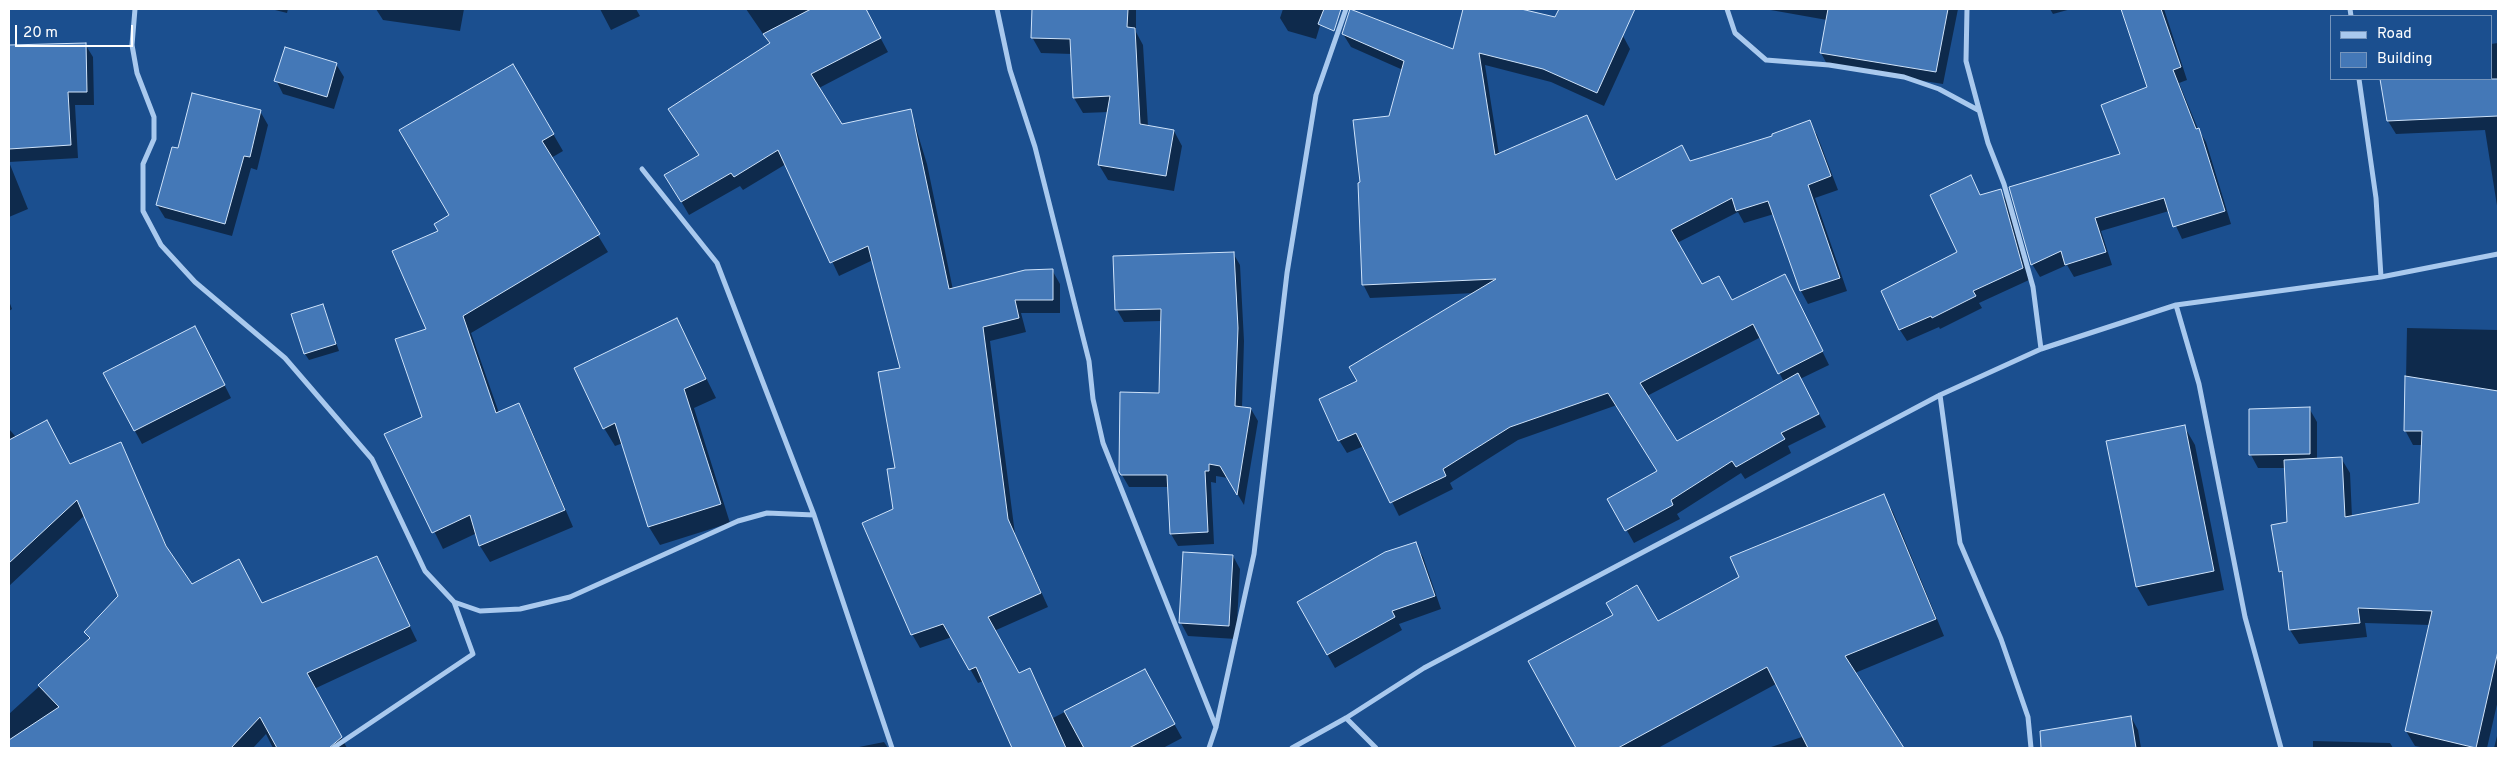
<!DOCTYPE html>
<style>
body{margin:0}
#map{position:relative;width:2507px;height:757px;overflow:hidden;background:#1b4f8f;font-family:Overpass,sans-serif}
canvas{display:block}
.frame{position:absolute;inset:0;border:10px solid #fff;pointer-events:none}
.legend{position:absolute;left:2330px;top:15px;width:162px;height:65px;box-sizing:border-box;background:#1b4f8f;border:1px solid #7695bc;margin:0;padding:6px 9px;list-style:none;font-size:15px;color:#fff}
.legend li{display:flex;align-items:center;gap:10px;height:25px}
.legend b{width:25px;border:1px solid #7695bc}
.scale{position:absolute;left:15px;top:25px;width:118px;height:22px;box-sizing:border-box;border:2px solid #fff;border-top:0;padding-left:6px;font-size:15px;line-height:18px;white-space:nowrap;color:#fff;-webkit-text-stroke:4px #1b4f8f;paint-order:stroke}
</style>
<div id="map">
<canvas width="2507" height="757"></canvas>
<div class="frame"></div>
<ul class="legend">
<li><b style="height:6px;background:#a9c9ee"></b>Road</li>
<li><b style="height:14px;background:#4478b7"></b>Building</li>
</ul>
<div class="scale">20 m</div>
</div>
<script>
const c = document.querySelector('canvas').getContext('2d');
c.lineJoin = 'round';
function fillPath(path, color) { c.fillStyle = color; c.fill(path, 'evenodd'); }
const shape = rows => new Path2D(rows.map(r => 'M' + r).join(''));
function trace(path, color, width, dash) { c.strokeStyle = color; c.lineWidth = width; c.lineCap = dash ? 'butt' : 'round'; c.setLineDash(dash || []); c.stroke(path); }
const shadow = shape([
 [271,9,288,9,287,13],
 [376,9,464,9,460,31,383,20],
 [600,9,636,9,640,16,611,30],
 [746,9,865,9,888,52,819,88,841,125,907,111,915,125,927,164,953,290,1052,270,1060,284,1060,313,1021,313,1026,332,990,341,1015,534,1048,607,994,631,1019,674,1029,669,1053,718,1145,671,1182,738,1163,748,1014,748,983,681,978,683,952,637,920,648,912,634,894,510,902,369,873,260,839,276,786,164,743,190,740,186,689,215,666,175,699,155,770,44],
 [1033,9,1136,9,1136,32,1143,45,1148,126,1174,131,1182,146,1174,191,1108,180,1099,165,1109,112,1083,113,1074,98,1072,54,1041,53,1032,37],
 [1283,9,1325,9,1316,39,1288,31,1280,18],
 [1350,9,1454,51,1464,9,1516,9,1623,36,1630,49,1604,106,1551,82,1485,65,1499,154,1587,116,1617,181,1690,162,1774,136,1809,122,1817,135,1838,190,1815,198,1847,291,1808,304,1801,291,1774,214,1744,223,1738,212,1677,243,1702,286,1732,301,1785,275,1829,365,1800,379,1826,427,1788,446,1791,453,1745,479,1741,473,1677,514,1680,519,1634,543,1609,499,1659,472,1617,405,1518,440,1450,483,1453,489,1399,516,1364,446,1347,453,1339,440,1358,381,1475,293,1370,298,1363,284,1361,183,1390,117,1403,70,1351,47,1343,34],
 [1761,337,1784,382,1676,442,1647,396],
 [1765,9,1958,9,1943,84,1828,66,1821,53,1827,20],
 [2050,9,2071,9,2053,14],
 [2122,9,2164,9,2187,80,2179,83,2198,129,2206,142,2231,224,2182,239,2169,211,2101,231,2112,265,2074,277,2067,265,2040,277,2032,264,2121,155,2149,88],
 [2498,43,2498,212,2485,130,2396,134,2388,121,2381,79,2491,79,2491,44],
 [85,44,93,57,94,105,75,105,78,158,9,162,9,51,18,46],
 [336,64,344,77,334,109,283,94,276,80],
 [513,65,563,151,551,158,608,252,471,333,499,413,519,405,528,422,573,527,490,562,480,546,477,533,443,549,386,435,423,417,427,330,440,232,450,215],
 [260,111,268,125,257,170,251,168,232,236,165,218,157,205,179,150],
 [9,162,28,209,9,217],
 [1977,189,1981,196,2000,190,2007,202,2029,280,1979,303,1982,308,1940,329,1939,327,1907,341,1900,330,1959,253],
 [1233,253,1240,265,1244,341,1242,408,1251,409,1258,421,1244,505,1228,478,1216,476,1216,483,1211,482,1214,544,1178,546,1171,534,1169,487,1129,487,1122,475,1160,395,1162,321,1124,322,1117,310],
 [9,301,12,309,9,311],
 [323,305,339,351,309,360,305,354],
 [677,319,716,398,694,408,730,523,660,545,649,527,623,443,615,446,604,428],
 [2407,328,2498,330,2498,700,2487,748,2426,748,2415,746,2406,731,2430,625,2365,623,2367,637,2299,644,2290,630,2284,578,2280,571,2288,523,2286,468,2258,468,2251,455,2309,408,2317,422,2317,460,2341,458,2350,473,2352,517,2420,504,2423,445,2413,445,2405,430],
 [202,340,231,398,142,444,135,431],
 [2184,426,2195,445,2224,590,2148,606,2137,587,2107,442],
 [9,429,16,437,70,465,120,443,171,556,191,586,262,604,376,557,417,641,314,689,347,748,273,748,266,734,253,748,9,748,9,714,90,640,85,632,120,596,85,515,9,586],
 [1883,496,1893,512,1944,636,1855,673,1902,748,1768,748,1802,737,1776,684,1658,748,1577,748,1530,662,1657,623],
 [1415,544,1423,557,1441,609,1399,624,1402,630,1335,668,1298,603],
 [1233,556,1240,569,1236,639,1188,636,1181,623],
 [2131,717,2138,730,2141,748,2073,748,2070,727],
 [2497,736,2498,748,2494,748],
 [2313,741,2390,743,2393,748,2313,748],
 [884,742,888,748,854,748]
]);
const building = shape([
 [811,9,866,9,881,38,811,74,842,124,911,109,949,289,1025,270,1053,269,1053,300,1015,300,1019,318,983,327,1008,519,1041,593,988,617,1019,673,1030,668,1066,748,1012,748,976,667,969,670,943,624,911,635,862,523,893,509,887,469,895,468,878,372,900,368,868,246,830,263,778,150,734,177,731,173,681,202,664,175,699,155,668,109,770,43,763,34,811,9],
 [1032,9,1128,9,1127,27,1135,28,1140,124,1174,130,1166,176,1098,165,1110,96,1073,98,1070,39,1031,38,1032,9],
 [1324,9,1341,9,1334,31,1318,24,1324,9],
 [1350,9,1453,49,1463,9,1521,9,1555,17,1559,9,1635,9,1597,93,1543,69,1479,53,1495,155,1587,115,1616,180,1682,145,1690,161,1772,136,1772,134,1810,120,1831,176,1808,185,1840,278,1800,291,1768,201,1736,211,1732,198,1671,230,1702,284,1719,276,1732,300,1785,274,1823,351,1778,374,1753,324,1640,383,1677,441,1798,373,1819,414,1781,433,1785,439,1736,467,1732,461,1671,500,1673,505,1625,531,1607,499,1657,471,1608,393,1510,427,1443,469,1446,476,1390,503,1356,433,1338,441,1319,399,1357,381,1349,367,1496,279,1362,285,1358,183,1360,182,1353,120,1389,116,1404,61,1342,34,1350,9],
 [1828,9,1948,9,1936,72,1820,53,1828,9],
 [2121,9,2161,9,2181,67,2173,70,2196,129,2199,128,2225,211,2173,227,2164,198,2095,218,2106,252,2065,265,2061,251,2031,265,2009,187,2120,154,2101,105,2147,87,2121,9],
 [86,43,87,92,68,92,71,145,9,149,9,45,86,43],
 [285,47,337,63,327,97,274,81,285,47],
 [513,64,554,134,542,141,600,234,463,316,496,413,519,403,565,510,479,546,470,515,432,533,384,434,422,417,395,339,426,329,392,251,438,231,434,224,449,215,399,130,513,64],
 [2380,79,2498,79,2498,116,2387,121,2380,79],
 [192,93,261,110,250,157,244,156,225,224,156,205,172,147,178,148,192,93],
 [1971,175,1980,195,2001,189,2023,268,1973,291,1976,296,1932,318,1931,316,1899,330,1881,291,1957,252,1930,195,1971,175],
 [1234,252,1238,328,1235,406,1251,408,1237,495,1220,466,1209,464,1209,471,1205,471,1208,532,1170,534,1167,475,1121,475,1119,472,1120,392,1159,393,1161,309,1115,310,1113,256,1234,252],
 [323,304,336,344,304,354,291,314,323,304],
 [677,318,706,379,684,389,721,504,648,527,615,423,603,429,574,368,677,318],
 [195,326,225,385,134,431,103,373,195,326],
 [2405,376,2498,391,2498,651,2476,748,2405,731,2432,611,2358,608,2360,623,2289,630,2282,571,2279,572,2271,525,2287,522,2284,460,2342,457,2345,517,2419,503,2422,431,2404,431,2405,376],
 [2310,407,2310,454,2249,455,2249,409,2310,407],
 [47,420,70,464,121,442,166,546,192,584,239,559,262,603,377,556,410,626,307,673,342,737,329,748,277,748,260,717,231,748,9,748,9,740,59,707,38,685,90,638,84,632,118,596,77,500,9,563,9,440,47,420],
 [2185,425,2214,571,2136,587,2106,441,2185,425],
 [1884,494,1936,619,1845,656,1904,748,1808,748,1767,667,1618,748,1576,748,1528,661,1613,615,1606,603,1637,585,1658,621,1739,577,1730,557,1884,494],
 [1416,542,1435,596,1392,611,1395,617,1327,655,1297,602,1385,552,1416,542],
 [1183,552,1233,555,1229,626,1179,623,1183,552],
 [1145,669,1175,724,1129,748,1084,748,1064,711,1145,669],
 [2131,716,2136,748,2041,748,2040,731,2131,716]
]);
const street = shape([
 [135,9,132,45,137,73,154,117,154,139,143,164,143,211,161,245,195,282,285,358,372,459,425,571,454,602,480,611,520,609,570,597,738,521,767,513,814,515],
 [997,9,1010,70,1035,147,1089,361,1093,399,1103,443,1216,727],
 [1727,9,1735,33,1766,60,1829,65,1904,77,1939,89,1978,110],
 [1967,9,1966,61,1988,143,2004,184,2033,287,2041,349],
 [2350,9,2351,16],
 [2359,79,2376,198,2381,277],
 [642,169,717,263,814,515,892,748],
 [2176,305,2199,384,2245,617,2281,748],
 [1940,395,1960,543,2001,639,2028,717,2031,748],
 [1346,718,1376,748],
 [333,748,473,654,454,602],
 [1209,748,1216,727,1254,554,1287,273,1316,95,1346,9],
 [1292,748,1346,718,1424,668,1940,395,2041,349,2176,305,2381,277,2498,254]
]);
fillPath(shadow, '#0007');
fillPath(building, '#4478b7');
trace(building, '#cfe3fa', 1);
trace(street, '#a9c9ee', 5);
</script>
